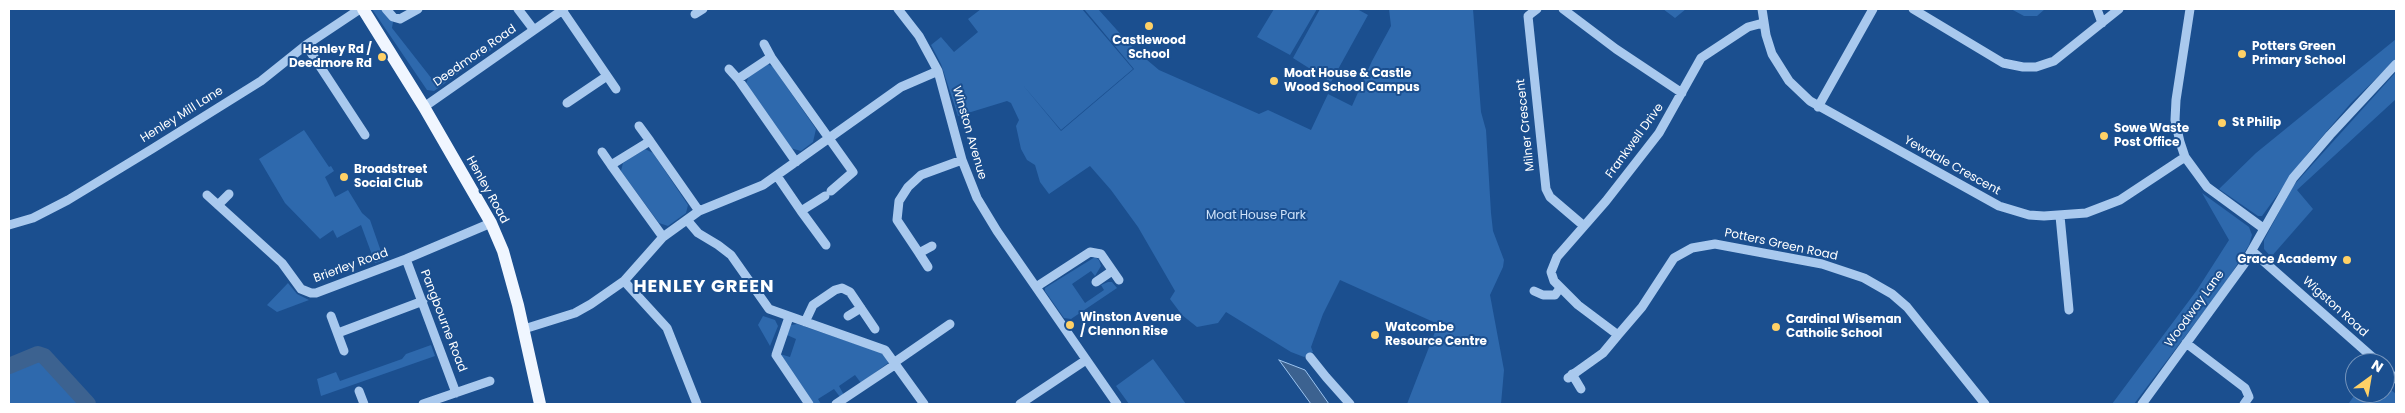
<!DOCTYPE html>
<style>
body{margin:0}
#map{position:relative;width:2405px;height:413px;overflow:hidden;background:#1b4f8f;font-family:Poppins,sans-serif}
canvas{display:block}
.frame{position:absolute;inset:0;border:10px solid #fff;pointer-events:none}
.north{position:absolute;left:2345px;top:353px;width:50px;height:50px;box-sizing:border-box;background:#1b4f8f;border:1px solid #7695bc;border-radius:50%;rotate:32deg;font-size:14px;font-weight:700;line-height:20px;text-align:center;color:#fff}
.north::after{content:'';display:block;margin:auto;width:18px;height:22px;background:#ffd166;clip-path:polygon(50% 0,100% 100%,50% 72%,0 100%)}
</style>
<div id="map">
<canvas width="2405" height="413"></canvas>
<div class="frame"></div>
<div class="north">N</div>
</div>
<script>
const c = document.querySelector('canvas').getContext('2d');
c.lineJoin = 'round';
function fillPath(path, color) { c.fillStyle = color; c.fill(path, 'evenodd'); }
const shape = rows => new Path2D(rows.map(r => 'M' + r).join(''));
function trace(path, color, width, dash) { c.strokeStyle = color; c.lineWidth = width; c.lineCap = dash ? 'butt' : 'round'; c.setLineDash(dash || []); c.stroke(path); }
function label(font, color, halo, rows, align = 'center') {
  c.font = font + ' Poppins,sans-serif'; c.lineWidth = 4; c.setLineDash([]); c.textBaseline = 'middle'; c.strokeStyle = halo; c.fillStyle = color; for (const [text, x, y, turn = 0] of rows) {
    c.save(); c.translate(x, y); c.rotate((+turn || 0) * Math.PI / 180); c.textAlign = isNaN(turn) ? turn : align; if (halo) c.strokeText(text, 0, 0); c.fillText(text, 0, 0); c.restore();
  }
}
const green = shape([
 [372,9,382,9,393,22,392,28,432,79,496,43,501,43,434,91,427,90],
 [981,9,1082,9,1133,69,1061,130,1022,84,1061,131,1134,69,1084,9,1098,9,1134,49,1159,70,1259,114,1268,110,1311,130,1328,94,1352,106,1372,61,1391,26,1389,9,1473,9,1481,112,1486,130,1491,213,1493,231,1504,260,1503,267,1490,295,1504,370,1501,404,1407,404,1438,324,1340,280,1323,314,1311,347,1313,352,1304,357,1291,352,1226,312,1218,323,1197,327,1182,315,1170,299,1175,291,1138,227,1111,190,1090,166,1049,194,1040,182,1035,165,1027,160,1021,149,1016,126,1019,120,1011,103,1007,101,958,116,941,64,931,45,941,37,954,52,978,32,968,19],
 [1274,9,1317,9,1290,55,1257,37],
 [1320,9,1357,9,1368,15,1331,82,1293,58],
 [1663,9,1686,9,1675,18],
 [2011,9,2045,9,2037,16,2024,16],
 [2396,39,2396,59,2351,103,2308,153,2262,216,2258,216,2219,189,2256,153],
 [768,64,773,67,816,129,813,142,801,151,790,148,746,84,749,75],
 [2396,72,2396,99,2297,190,2313,209,2271,257,2264,249,2264,240,2293,186],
 [304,130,329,167,331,166,334,171,325,177,335,197,348,190,362,213,370,220,384,260,375,263,361,225,337,238,333,230,320,239,285,203,259,159],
 [645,149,653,153,688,205,686,213,668,226,659,223,621,171,623,163],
 [2202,193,2249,227,2252,235,2249,245,2227,281,2134,404,2112,404,2197,290,2229,240],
 [1095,257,1099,260,1101,266,1095,276,1091,271,1072,284,1085,303,1104,290,1101,285,1108,282,1112,282,1117,288,1071,319,1064,318,1045,291,1045,288],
 [288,283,297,294,309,300,277,312,267,305],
 [763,316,775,320,778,326,770,346,758,325],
 [797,324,882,353,887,357,888,363,861,383,855,375,839,386,844,395,840,397,834,389,818,399,821,404,813,404,780,354,790,357,796,339,787,335,791,325],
 [431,345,435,356,321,396,317,379,336,372,340,381,402,359,406,354],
 [37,357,42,359,83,404,9,404,9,371],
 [1153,359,1186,404,1129,404,1116,386],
 [2385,385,2396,394,2396,404,2349,403,2356,393,2385,393]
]);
const water = shape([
 [1279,360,1305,370,1329,404,1311,404,1279,360]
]);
const river = shape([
 [9,366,38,354,44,356,88,404]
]);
const minor = shape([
 [386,9,393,17,400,19,418,9],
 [518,9,534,30],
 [898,9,919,36,938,71,962,160,977,198,997,231,1117,404],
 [1537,9,1528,16,1546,189,1550,197,1584,226],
 [1563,9,1616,49,1682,93],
 [1762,9,1766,35,1772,54,1789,81,1810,101,1999,206,2029,215,2044,216,2086,213,2120,200,2185,157],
 [1913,9,2003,63,2023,67,2036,67,2054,61,2119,9],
 [2097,9,2102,23],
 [2190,9,2176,100,2175,120,2180,142,2185,157,2207,187,2263,228],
 [562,10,616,89],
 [695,14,703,9],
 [1763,23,1748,27,1701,58,1659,133,1606,201,1557,257,1551,272,1554,281,1578,305,1618,335,1642,307,1674,258,1692,248,1715,244,1822,264,1864,278,1892,294,1907,307,1985,404],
 [764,44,771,57],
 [306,45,365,135],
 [729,69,738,79],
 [567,103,607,76],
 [424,107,564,9],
 [1818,107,1873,9],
 [639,126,650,141],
 [602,152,611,165],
 [796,162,738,79,771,57,853,172,831,191],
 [777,176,801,211,825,196],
 [207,195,282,263,301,289,311,293,316,293,406,259,491,223],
 [218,205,229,194],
 [801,211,826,245],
 [2060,216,2069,310],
 [687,220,698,233,718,245,731,255,769,309,885,350,924,404],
 [9,225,33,218,68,200,152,149,261,81,306,45,360,9],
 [663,237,611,165,650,141,699,211],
 [932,246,919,253,897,220,899,201,908,187,921,175,962,160],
 [2252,251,2379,363],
 [919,253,928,267],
 [406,259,456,393],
 [624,281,667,328,697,404],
 [1096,282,1112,271],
 [1036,287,1090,252,1101,254,1119,280],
 [1534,291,1543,295,1555,295,1560,288],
 [331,316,344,351],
 [848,316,861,308],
 [789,317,776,355,809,404],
 [805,322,813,305,835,290,842,288,850,292,875,329],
 [524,329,575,313,591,304,624,281,663,237,699,211,763,185,901,87,938,71],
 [338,333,423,301],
 [2186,343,2245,388,2249,397,2244,404],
 [1310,357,1326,377,1350,404],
 [895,362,950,324],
 [2385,369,2396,379],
 [1572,374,1581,389],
 [1568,378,1603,353,1618,335],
 [359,391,364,404],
 [423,404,490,381],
 [836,404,896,364],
 [1020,404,1086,360],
 [2142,404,2244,264,2293,178,2330,135,2396,64]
]);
const major = shape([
 [363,9,424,107,491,223,503,251,518,305,540,404]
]);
const markers = [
 [1149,26,5,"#ffd166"],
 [2242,54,5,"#ffd166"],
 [382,57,5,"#ffd166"],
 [1274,81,5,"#ffd166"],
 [2222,123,5,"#ffd166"],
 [2104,136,5,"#ffd166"],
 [344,177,5,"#ffd166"],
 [2347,260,5,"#ffd166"],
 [1070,325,5,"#ffd166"],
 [1776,327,5,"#ffd166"],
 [1375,335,5,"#ffd166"]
];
const poiNames = [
 ["Castlewood",1149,41,"center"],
 ["School",1149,55,"center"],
 ["Potters Green",2252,47],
 ["Primary School",2252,61],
 ["Henley Rd /",372,50,"right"],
 ["Deedmore Rd",372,64,"right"],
 ["Moat House & Castle",1284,74],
 ["Wood School Campus",1284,88],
 ["St Philip",2232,123],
 ["Sowe Waste",2114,129],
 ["Post Office",2114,143],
 ["Broadstreet",354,170],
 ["Social Club",354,184],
 ["Grace Academy",2337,260,"right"],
 ["Winston Avenue",1080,318],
 ["/ Clennon Rise",1080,332],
 ["Cardinal Wiseman",1786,320],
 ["Catholic School",1786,334],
 ["Watcombe",1385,328],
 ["Resource Centre",1385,342]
];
const streetNames = [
 ["Deedmore Road",475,56,-35],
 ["Henley Mill Lane",182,115,-32],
 ["Milner Crescent",1526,125,-96],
 ["Winston Avenue",969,133,74],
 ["Frankwell Drive",1635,141,-54],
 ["Yewdale Crescent",1952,166,29],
 ["Henley Road",487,190,61],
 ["Potters Green Road",1781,245,12],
 ["Brierley Road",351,266,-20],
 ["Wigston Road",2335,307,42],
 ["Woodway Lane",2195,309,-54],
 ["Pangbourne Road",443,321,69]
];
const parkNames = [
 ["Moat House Park",1256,216]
];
const districtNames = [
 ["HENLEY GREEN",704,287]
];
fillPath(green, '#2e69ad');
fillPath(water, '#3c6290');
trace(water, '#9cc4f0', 1);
trace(river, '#3c6290', 16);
trace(minor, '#a9c9ee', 9);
trace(major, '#f0f6ff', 12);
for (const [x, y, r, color] of markers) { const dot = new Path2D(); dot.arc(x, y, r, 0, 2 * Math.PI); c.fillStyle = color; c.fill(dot); trace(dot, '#1b4f8f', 2); }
label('bold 12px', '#fff', '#1b4f8f', poiNames, 'left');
label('12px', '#fff', '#1b4f8f', streetNames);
label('12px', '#cfe3fa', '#1b4f8f', parkNames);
c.letterSpacing = '1px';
label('bold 18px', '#fff', '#1b4f8f', districtNames);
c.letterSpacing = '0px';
</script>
